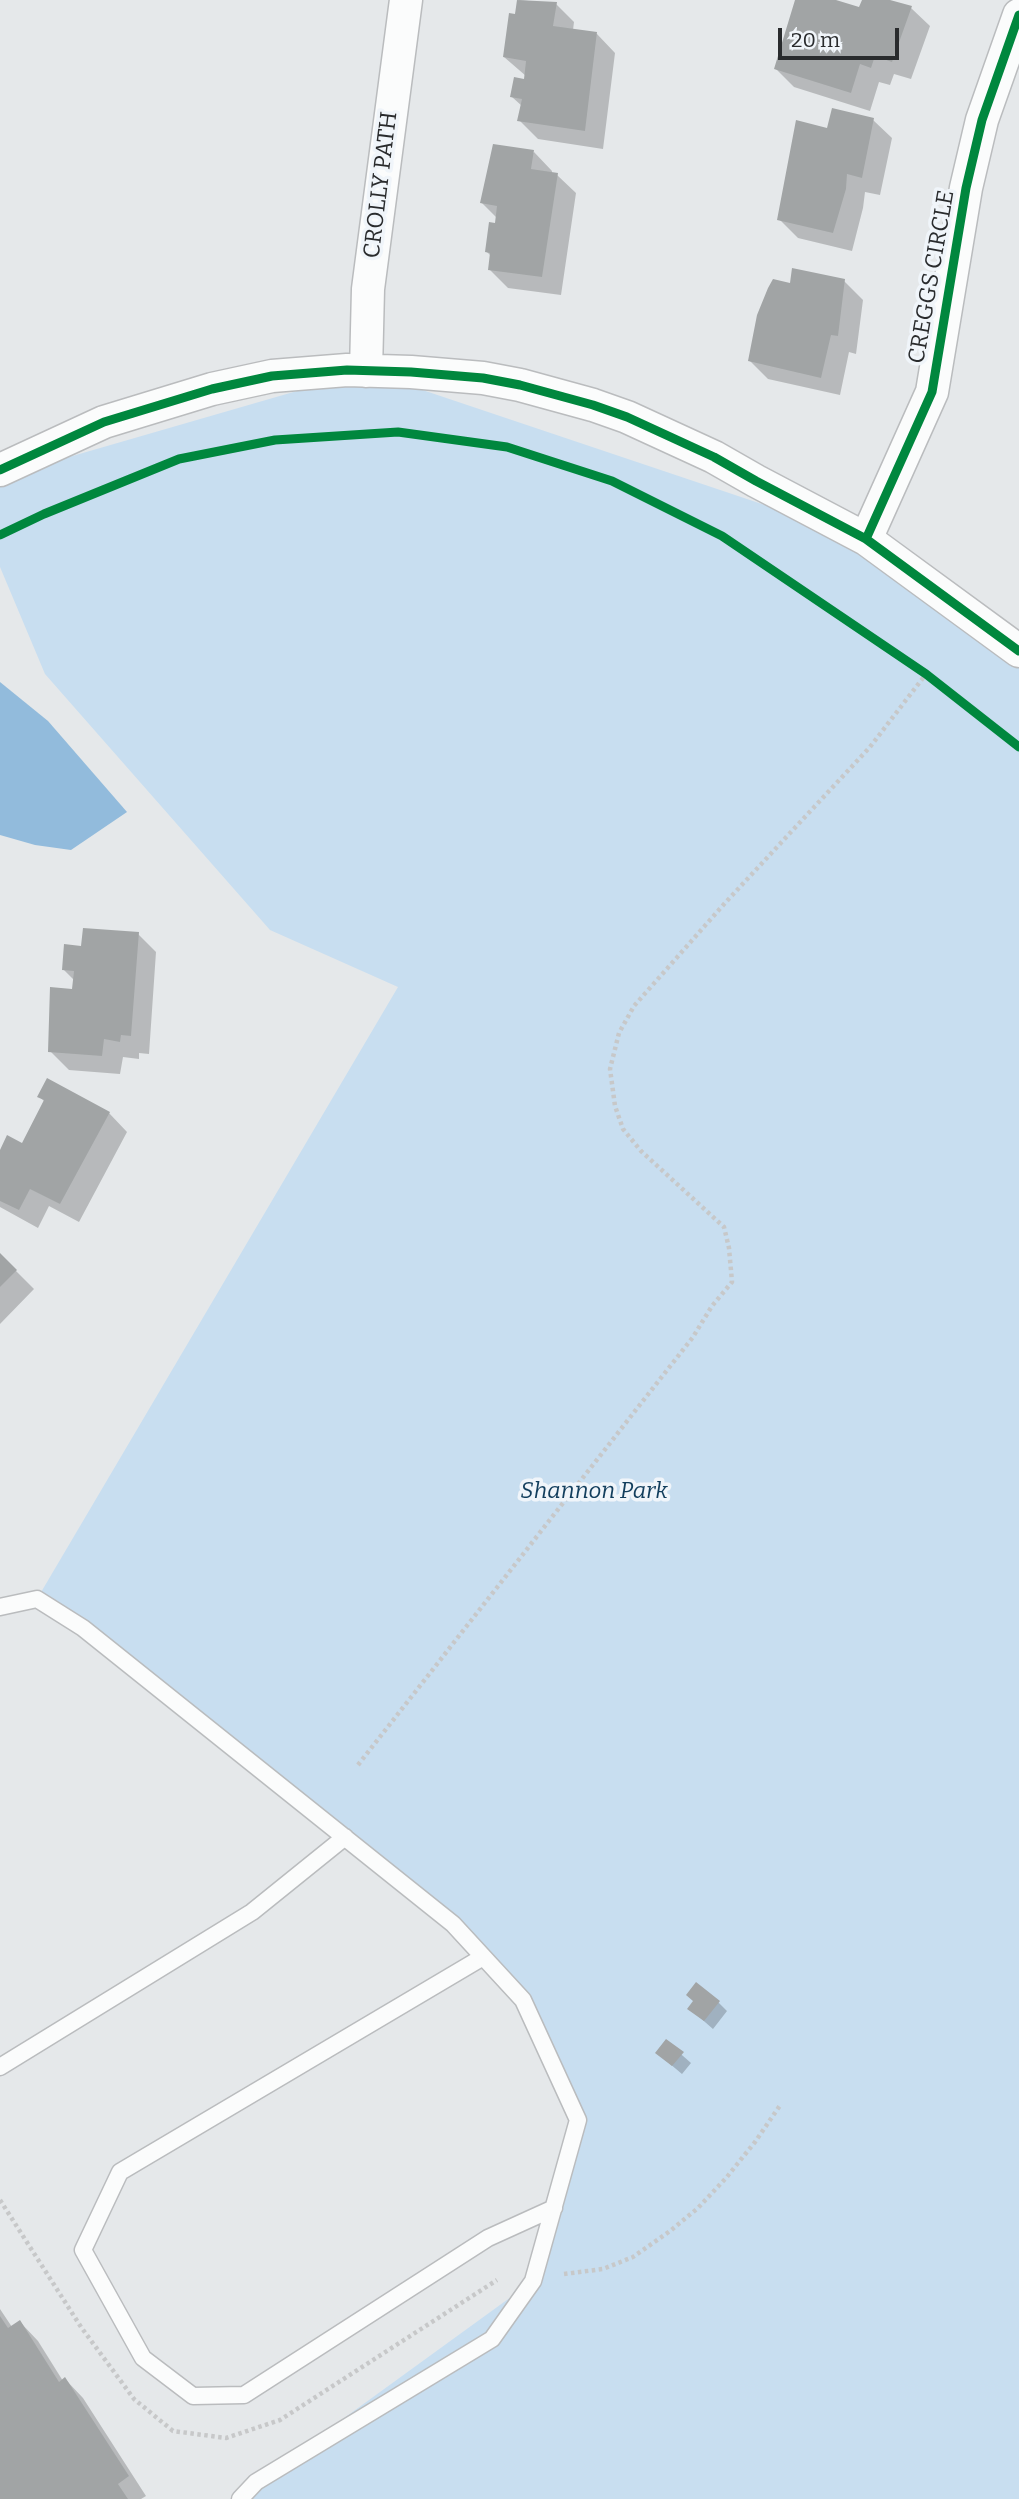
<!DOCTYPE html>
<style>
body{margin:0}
#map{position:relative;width:1019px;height:2499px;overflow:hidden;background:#e5e8ea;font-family:Bitter,serif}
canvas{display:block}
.scale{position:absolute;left:778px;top:28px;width:121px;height:32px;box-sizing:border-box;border:4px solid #292b2d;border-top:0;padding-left:9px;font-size:21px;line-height:24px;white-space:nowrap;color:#292b2d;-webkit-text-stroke:5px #f0f5fa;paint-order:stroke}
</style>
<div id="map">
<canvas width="1019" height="2499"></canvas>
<div class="scale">20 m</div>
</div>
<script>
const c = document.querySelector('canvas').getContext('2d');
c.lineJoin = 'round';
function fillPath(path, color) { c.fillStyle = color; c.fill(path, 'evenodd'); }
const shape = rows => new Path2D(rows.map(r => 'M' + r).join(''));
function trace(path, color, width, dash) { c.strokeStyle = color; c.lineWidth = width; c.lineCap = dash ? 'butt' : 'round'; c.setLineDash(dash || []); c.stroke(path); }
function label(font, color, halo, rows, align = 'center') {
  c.font = font + ' Bitter,serif'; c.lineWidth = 7; c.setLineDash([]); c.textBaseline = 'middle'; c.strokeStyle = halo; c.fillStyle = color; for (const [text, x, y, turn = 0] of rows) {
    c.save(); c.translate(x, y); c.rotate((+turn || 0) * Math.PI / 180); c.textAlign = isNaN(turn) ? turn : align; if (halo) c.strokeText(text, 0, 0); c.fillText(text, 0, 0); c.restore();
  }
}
const green = shape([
 [366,371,866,539,1019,651,1019,2499,240,2499,256,2482,533,2281,578,2120,524,2000,453,1924,37,1599,398,987,270,930,45,674,0,567,0,477]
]);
const water = shape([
 [0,682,48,721,127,812,71,850,35,845,0,835]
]);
const shadow = shape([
 [519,0,556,4,574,22,573,30,597,34,615,53,603,149,538,139,519,120,522,106,512,97,525,81,526,76,504,57],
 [797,0,834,0,860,9,864,0,884,0,911,8,930,26,911,79,894,74,890,85,879,82,870,111,794,87,776,69],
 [873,120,892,138,880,195,865,192,863,208,852,251,798,238,779,219,828,130],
 [534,152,552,171,552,174,557,175,576,193,561,295,508,288,489,269,491,256,487,252,497,218,482,203],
 [844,281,863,300,856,354,849,352,840,395,768,379,750,361,791,285],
 [138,934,156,952,149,1054,139,1053,139,1059,123,1057,120,1074,69,1070,50,1051,74,990,75,981,63,969,83,947],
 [39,1096,109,1113,127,1132,79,1222,49,1206,38,1228,0,1207,0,1154,23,1146,45,1102],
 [0,1255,34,1289,0,1324],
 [718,2002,727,2011,713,2029,690,2009],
 [666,2041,691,2063,682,2074,657,2053],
 [0,2309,12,2327,20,2322,38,2341,63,2381,65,2379,83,2398,146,2496,141,2499,0,2499]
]);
const building = shape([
 [517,0,557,2,553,26,597,32,585,131,517,121,522,99,510,97,514,77,524,79,526,61,503,57,509,13,515,14],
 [795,0,836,0,859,7,862,0,890,0,912,6,892,62,875,56,871,68,860,64,851,93,774,69],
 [832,108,874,118,862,178,847,174,846,189,833,233,777,220,796,120,827,128],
 [493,144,534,150,531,169,558,173,542,277,488,270,490,253,485,252,489,222,495,223,497,206,480,203],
 [792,268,845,279,838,336,831,335,821,378,748,361,757,315,768,288,773,279,790,283],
 [83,928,139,932,131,1036,121,1035,120,1042,104,1039,102,1056,48,1052,50,987,72,989,74,971,62,970,64,944,81,946],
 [47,1078,110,1112,60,1204,30,1189,19,1210,0,1201,0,1150,7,1135,22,1143,44,1100,37,1097],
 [0,1253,17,1270,0,1287],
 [696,1982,720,2001,704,2021,687,2009,693,2001,686,1995],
 [666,2039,684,2052,672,2066,655,2053],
 [0,2316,8,2328,20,2320,59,2382,65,2377,129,2476,118,2484,128,2499,0,2499]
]);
const path = shape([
 [358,1765,693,1337,712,1306,732,1282,729,1248,724,1227,641,1151,623,1129,615,1106,610,1069,619,1033,634,1006,725,903,870,747,926,674],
 [0,2200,81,2327,134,2399,173,2431,226,2438,280,2420,497,2280],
 [564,2274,603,2269,633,2257,670,2231,698,2208,726,2178,755,2142,781,2104]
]);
const service = shape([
 [0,1607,37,1599,83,1628,453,1924,523,2000,578,2120,533,2281,492,2339,256,2482,240,2499],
 [483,1957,120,2172,83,2250,143,2358,193,2396,244,2395,488,2238,554,2208],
 [0,2067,252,1912,345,1837]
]);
const minor = shape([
 [366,371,368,289,406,0],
 [0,470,104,422,212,389,272,376,347,370,411,372,483,378,520,385,593,405,627,417,714,457,756,481,866,539,1019,651],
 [866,539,932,392,966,188,982,120,1019,15]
]);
const cycleway = shape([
 [0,470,104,422,212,389,272,376,347,370,411,372,483,378,520,385,593,405,627,417,714,457,756,481,866,539,1019,651],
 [0,535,44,514,179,459,275,440,398,432,507,447,612,481,722,536,926,674,1019,747],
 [866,539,932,392,966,188,982,120,1019,15]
]);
const streetNames = [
 ["CROLLY PATH",381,185,-83],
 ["CREGGS CIRCLE",932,277,-80]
];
const parkNames = [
 ["Shannon Park",594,1492]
];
fillPath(green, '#c8def0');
fillPath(water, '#92bbdc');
fillPath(shadow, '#0003');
fillPath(building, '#a1a4a5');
trace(service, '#babcbe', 19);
trace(minor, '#babcbe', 35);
trace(path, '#c7c8c9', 4.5, [3.5, 3.5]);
trace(service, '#fbfcfc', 16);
trace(minor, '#fbfcfc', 32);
trace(cycleway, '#00873e', 9);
label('23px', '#292b2d', '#f0f5fa', streetNames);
label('italic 23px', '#123e5d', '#f0f5fa', parkNames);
</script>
